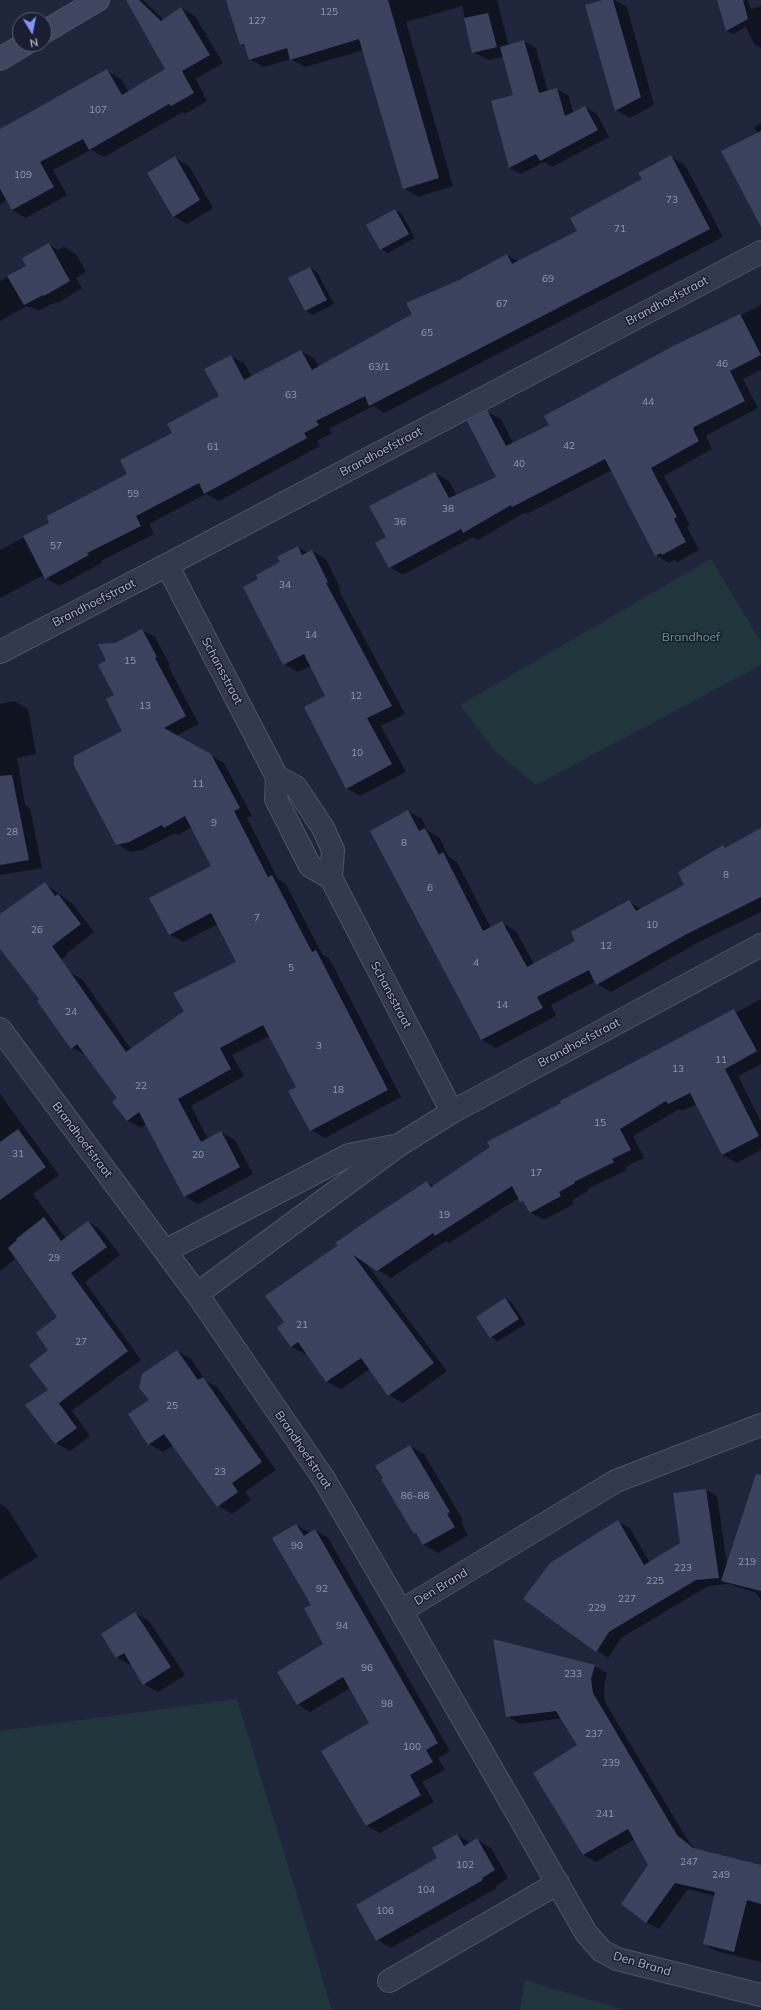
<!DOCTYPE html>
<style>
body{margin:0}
#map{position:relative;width:761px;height:2010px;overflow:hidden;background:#1f263c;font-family:Mulish,sans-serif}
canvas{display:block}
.north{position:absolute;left:12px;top:12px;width:40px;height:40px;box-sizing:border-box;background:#191e31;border:1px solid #555a6d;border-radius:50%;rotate:170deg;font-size:11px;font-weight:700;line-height:16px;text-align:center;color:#aeb3c8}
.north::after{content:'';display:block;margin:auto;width:14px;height:18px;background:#7d95ff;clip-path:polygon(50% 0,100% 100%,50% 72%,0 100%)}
</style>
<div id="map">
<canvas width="761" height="2010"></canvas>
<div class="north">N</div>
</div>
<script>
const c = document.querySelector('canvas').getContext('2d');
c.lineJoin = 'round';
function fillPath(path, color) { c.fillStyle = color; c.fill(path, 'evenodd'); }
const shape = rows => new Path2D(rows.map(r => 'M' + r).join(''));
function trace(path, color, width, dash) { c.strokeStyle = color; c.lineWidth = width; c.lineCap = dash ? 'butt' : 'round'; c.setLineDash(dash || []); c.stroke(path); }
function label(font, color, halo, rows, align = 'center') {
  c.font = font + ' Mulish,sans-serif'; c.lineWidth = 3; c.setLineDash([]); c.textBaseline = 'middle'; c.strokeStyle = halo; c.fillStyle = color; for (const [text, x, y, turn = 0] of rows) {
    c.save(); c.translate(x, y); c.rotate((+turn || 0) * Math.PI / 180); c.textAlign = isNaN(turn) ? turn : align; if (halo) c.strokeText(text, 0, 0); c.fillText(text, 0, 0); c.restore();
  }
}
const green = shape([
 [711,559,761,642,761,665,536,785,495,751,460,705],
 [237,1699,332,2010,0,2010,0,1731],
 [525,1980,624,2010,520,2010]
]);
const shadow = shape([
 [127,0,143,0,164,20,181,8,195,16,223,63,196,79,207,101,185,114,183,112,104,157,91,150,53,170,67,195,26,218,12,210,7,200,0,204,0,130,107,71,121,79,129,92,166,69],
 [229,0,497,0,509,46,524,41,536,48,548,92,557,89,569,96,573,113,585,107,597,114,609,137,552,167,544,162,521,174,510,168,514,95,503,57,488,60,473,52,462,6,406,22,453,186,418,197,404,188,364,50,305,67,291,59,264,67,249,59,246,47,241,44],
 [607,0,615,0,627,7,654,105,630,118,616,110],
 [718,0,748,0,751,9,761,6,761,48,754,44,746,27,733,34,726,30],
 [761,123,761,211,758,133,754,127],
 [671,157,685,165,723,237,384,413,373,406,329,429,332,433,317,441,320,446,219,501,206,494,149,524,154,534,101,561,102,563,59,586,46,578,44,575,0,598,0,550,51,523,129,474,174,433,220,397,231,356,245,364,252,377,301,351,315,359,319,367,413,314,457,281,507,255,519,262,578,231],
 [175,158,189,166,213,208,187,224,173,216],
 [395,210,402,214,415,238,388,253,381,249],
 [49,244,58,250,64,247,76,254,86,272,76,278,82,288,58,303,56,302,38,311,27,306,0,321,0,281,27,266],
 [310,268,317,272,334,304,313,315,306,311,289,278],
 [761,305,761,370,743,379,758,408,707,435,706,437,712,449,664,476,690,525,687,527,699,550,677,562,674,560,669,563,656,555,612,470,527,514,524,513,478,540,473,537,403,575,390,567,387,537,435,473,449,481,457,496,498,478,487,412,501,419,513,443,551,426,705,333],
 [298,547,308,553,312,551,326,559,341,590,339,591,405,714,381,726,406,772,360,796,346,788,326,696,311,666,298,672,284,664,260,580],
 [142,630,155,637,170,665,168,666,199,724,176,736,224,763,252,816,247,818,278,879,286,884,322,954,329,958,401,1097,325,1138,311,1130,297,1088,270,1036,232,1055,244,1076,191,1106,208,1139,221,1132,235,1140,253,1174,198,1204,184,1196,146,1124,141,1128,127,1120,119,1099,86,1055,72,1048,70,972,83,980,131,1049,185,1011,238,963,218,924,183,942,170,935,213,866,192,827,178,835,175,833,142,850,130,852,117,844,124,732,107,660,115,644],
 [14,701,28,709,36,754,17,758,25,805,30,808,42,868,0,875,0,704],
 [408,811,422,819,428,831,439,837,449,857,457,862,491,928,502,923,516,931,534,964,577,942,629,902,641,909,686,885,723,846,726,848,761,829,761,912,699,942,611,992,597,984,596,981,551,1005,556,1016,496,1048,482,1040,372,832],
 [45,884,72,903,94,932,66,954,67,956,30,976,0,934,0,925],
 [761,999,761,1064,738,1076,761,1122,761,1150,737,1163,723,1155,697,1104,682,1111,679,1109,633,1136,644,1158,625,1167,627,1170,587,1189,588,1191,572,1200,574,1204,544,1220,531,1213,526,1204,519,1198,449,1243,446,1241,391,1278,366,1263,447,1371,403,1403,389,1395,370,1369,341,1389,327,1382,307,1353,305,1354,291,1346,286,1322,267,1296,427,1182,434,1186,734,1010,737,1012],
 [0,1094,59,1175,33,1194,66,1238,88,1222,101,1230,120,1255,85,1282,141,1360,73,1410,70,1408,90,1436,70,1451,56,1443,26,1405,50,1390,58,1318,15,1259,0,1271],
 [505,1299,512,1303,526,1324,498,1341,491,1337,478,1317],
 [177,1351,191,1359,206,1381,217,1387,276,1470,245,1492,251,1500,232,1514,218,1506,174,1445,163,1452,149,1444,129,1414,150,1400],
 [410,1446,424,1454,463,1520,461,1522,468,1535,438,1553,424,1545,419,1536,415,1534],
 [706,1490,717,1496,727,1564,761,1490,761,1600,756,1593,729,1584,708,1586,621,1638,608,1658,525,1599,618,1522,630,1528,650,1563,681,1544],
 [0,1504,7,1508,38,1557,0,1580],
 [296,1525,310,1533,315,1530,328,1538,450,1751,438,1758,445,1770,422,1782,434,1802,380,1833,367,1826,323,1751,370,1723,350,1688,310,1712,297,1704,325,1644,312,1605],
 [135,1613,149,1621,185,1675,158,1692,144,1684,132,1664,130,1665,116,1657],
 [594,1666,607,1673,604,1687,605,1702,690,1844,698,1851,761,1866,761,1962,716,1951,704,1944,715,1896,688,1889,659,1929,646,1922,649,1865,635,1839,596,1862,583,1855,578,1745,562,1718,520,1724,507,1716],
 [457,1835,471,1843,477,1840,491,1848,508,1878,496,1886,497,1888,391,1948,377,1940]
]);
const building = shape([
 [126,0,139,0,161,21,181,7,210,55,182,71,194,93,171,106,169,104,89,150,83,139,40,162,54,187,12,210,0,189,0,129,107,69,122,95,165,69],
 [226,0,388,0,439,178,403,189,359,39,290,60,287,48,249,60,244,44,240,45],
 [603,0,613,0,641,97,615,111,585,5],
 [717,0,743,0,748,19,726,31],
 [488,13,497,47,472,53,464,18],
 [524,40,539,93,557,88,565,116,585,106,598,130,540,161,536,154,509,168,491,101,513,95,500,47],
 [761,131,761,227,721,151],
 [671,155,710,229,369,406,365,396,316,421,319,425,304,433,307,438,204,494,199,483,136,516,141,526,87,553,89,555,45,579,23,536,49,523,47,516,127,474,120,460,172,433,167,424,219,396,204,369,231,355,244,380,301,350,312,370,412,314,406,303,457,281,507,254,512,264,577,231,570,218,642,179,638,173],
 [175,156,200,200,173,217,147,173],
 [395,209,409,234,380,250,366,225],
 [49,243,70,281,44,296,43,295,24,305,7,276,26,266,22,258],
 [310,267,327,300,305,311,288,278],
 [740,314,761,355,730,371,745,401,694,427,693,429,699,441,651,468,677,517,674,519,686,542,662,555,661,553,655,556,605,459,512,507,511,505,463,533,461,529,389,568,375,543,386,537,369,506,435,472,449,498,496,477,467,421,487,410,506,446,549,425,544,416,675,345],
 [298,546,302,555,312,550,328,582,326,583,392,706,367,718,392,764,346,789,304,707,325,696,304,654,283,665,243,587,258,579,256,575,280,562,277,557],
 [142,629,157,657,155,658,186,716,164,728,211,754,240,808,234,811,268,877,272,875,312,952,316,950,388,1090,310,1131,288,1091,296,1087,263,1025,220,1048,231,1069,178,1099,201,1142,221,1131,240,1167,184,1197,139,1112,127,1121,112,1102,117,1098,77,1044,71,1049,37,1001,39,999,0,949,0,914,45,882,55,896,58,894,81,924,52,946,126,1052,184,1011,173,993,236,962,211,913,169,935,149,898,211,866,185,816,164,828,162,825,129,842,116,845,74,766,74,756,122,731,106,699,114,695,98,665,106,660,98,644,115,643],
 [12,775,29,860,0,865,0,776],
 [408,810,419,831,425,828,439,855,443,852,483,931,502,921,527,967,575,941,571,932,629,900,636,911,684,885,678,872,723,845,725,848,761,828,761,897,685,935,596,985,589,970,537,997,543,1008,481,1040,370,831],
 [734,1009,757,1051,725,1069,759,1136,722,1155,690,1093,668,1104,666,1101,620,1129,631,1150,612,1159,614,1162,574,1182,575,1183,559,1192,561,1196,530,1213,523,1201,520,1202,512,1186,435,1236,433,1233,377,1271,353,1255,434,1363,388,1396,361,1358,326,1382,298,1342,291,1347,277,1328,284,1322,265,1296,338,1245,335,1243,377,1214,427,1181,431,1187,490,1147,487,1142,561,1103,560,1101],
 [18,1129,46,1167,0,1200,0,1142],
 [44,1217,61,1241,88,1221,107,1247,71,1273,128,1351,59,1403,55,1398,77,1428,55,1444,25,1405,48,1390,29,1365,48,1350,36,1333,57,1317,8,1248,17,1240,16,1239],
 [505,1298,519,1319,490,1338,476,1317],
 [177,1350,198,1380,203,1377,262,1462,232,1483,238,1492,217,1507,164,1434,148,1445,128,1414,149,1400,139,1388,142,1374],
 [410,1445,450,1512,447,1514,455,1527,423,1545,416,1533,414,1534,381,1479,383,1478,375,1466],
 [756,1474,761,1475,761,1591,721,1581],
 [706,1489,719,1578,696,1580,622,1624,609,1632,596,1652,523,1599,550,1563,618,1520,644,1565,680,1543,673,1493],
 [296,1524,304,1536,315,1529,438,1743,426,1750,433,1762,410,1775,421,1795,366,1826,321,1751,369,1723,343,1677,297,1705,277,1672,323,1644,304,1608,311,1605,272,1538],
 [135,1612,171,1667,143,1685,124,1653,116,1658,101,1634],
 [493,1639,595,1665,591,1679,593,1693,677,1835,693,1848,761,1865,761,1904,747,1900,734,1952,703,1944,715,1892,675,1883,646,1923,621,1904,648,1865,628,1829,583,1855,533,1773,577,1745,556,1711,506,1717],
 [457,1834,464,1846,477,1838,495,1870,482,1878,483,1880,376,1941,356,1905,437,1858,432,1848]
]);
const street = shape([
 [167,565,277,777,276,799,310,866,331,878,452,1112],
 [0,652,167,565,761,252],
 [277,777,296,787,323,828,333,850,331,878],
 [0,1029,197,1294,324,1479,401,1611],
 [165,1251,349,1155,394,1146],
 [197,1294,399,1145,452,1112,761,945],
 [761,1425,616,1481,401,1611,586,1933,602,1951,617,1959,761,1995],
 [389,1981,558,1883]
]);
const secondary = shape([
 [44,32,98,0],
 [0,59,25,44]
]);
const numberNames = [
 ["125",329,12],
 ["127",257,21],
 ["107",98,110],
 ["109",23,175],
 ["73",672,200],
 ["71",620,229],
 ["69",548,279],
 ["67",502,304],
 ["65",427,333],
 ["46",722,364],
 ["63/1",379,367],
 ["63",291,395],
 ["44",648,402],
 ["42",569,446],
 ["61",213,447],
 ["40",519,464],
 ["59",133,494],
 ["38",448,509],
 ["36",400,522],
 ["57",56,546],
 ["34",285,585],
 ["14",311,635],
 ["15",130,661],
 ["12",356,696],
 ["13",145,706],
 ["10",357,753],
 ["11",198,784],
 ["9",214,823],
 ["28",12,832],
 ["8",404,843],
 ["8",726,875],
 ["6",430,888],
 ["7",257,918],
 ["10",652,925],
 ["26",37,930],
 ["12",606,946],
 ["4",476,963],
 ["5",291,968],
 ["14",502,1005],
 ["24",71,1012],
 ["3",319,1046],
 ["11",721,1060],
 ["13",678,1069],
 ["22",141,1086],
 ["18",338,1090],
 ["15",600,1123],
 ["31",18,1154],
 ["20",198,1155],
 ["17",536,1173],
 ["19",444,1215],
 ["29",54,1258],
 ["21",302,1325],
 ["27",81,1342],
 ["25",172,1406],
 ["23",220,1472],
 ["86-88",415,1496],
 ["90",297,1546],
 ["219",747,1562],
 ["223",683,1568],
 ["225",655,1581],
 ["92",322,1589],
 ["227",627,1599],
 ["229",597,1608],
 ["94",342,1626],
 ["96",367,1668],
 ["233",573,1674],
 ["98",387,1704],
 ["237",594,1734],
 ["100",412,1747],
 ["239",611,1763],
 ["241",605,1814],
 ["247",689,1862],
 ["102",465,1865],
 ["249",721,1875],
 ["104",426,1890],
 ["106",385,1911]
];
const streetNames = [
 ["Brandhoefstraat",667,301,-28],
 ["Brandhoefstraat",381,452,-28],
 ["Brandhoefstraat",94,603,-27],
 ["Schansstraat",222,671,62],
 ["Schansstraat",391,995,62],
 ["Brandhoefstraat",579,1043,-28],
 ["Brandhoefstraat",82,1140,53],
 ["Brandhoefstraat",303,1450,56],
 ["Den Brand",441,1587,-31],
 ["Den Brand",642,1964,16]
];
const parkNames = [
 ["Brandhoef",691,637]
];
fillPath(green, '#21353d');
fillPath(shadow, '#0007');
fillPath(building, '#3b425d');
trace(street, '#4e5367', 24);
trace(secondary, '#4e5367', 24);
trace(street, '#33394c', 22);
trace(secondary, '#414660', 22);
label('10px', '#9197ad', null, numberNames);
label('12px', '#aeb3c8', '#191e31', streetNames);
label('12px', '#639c7b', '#191e31', parkNames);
</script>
